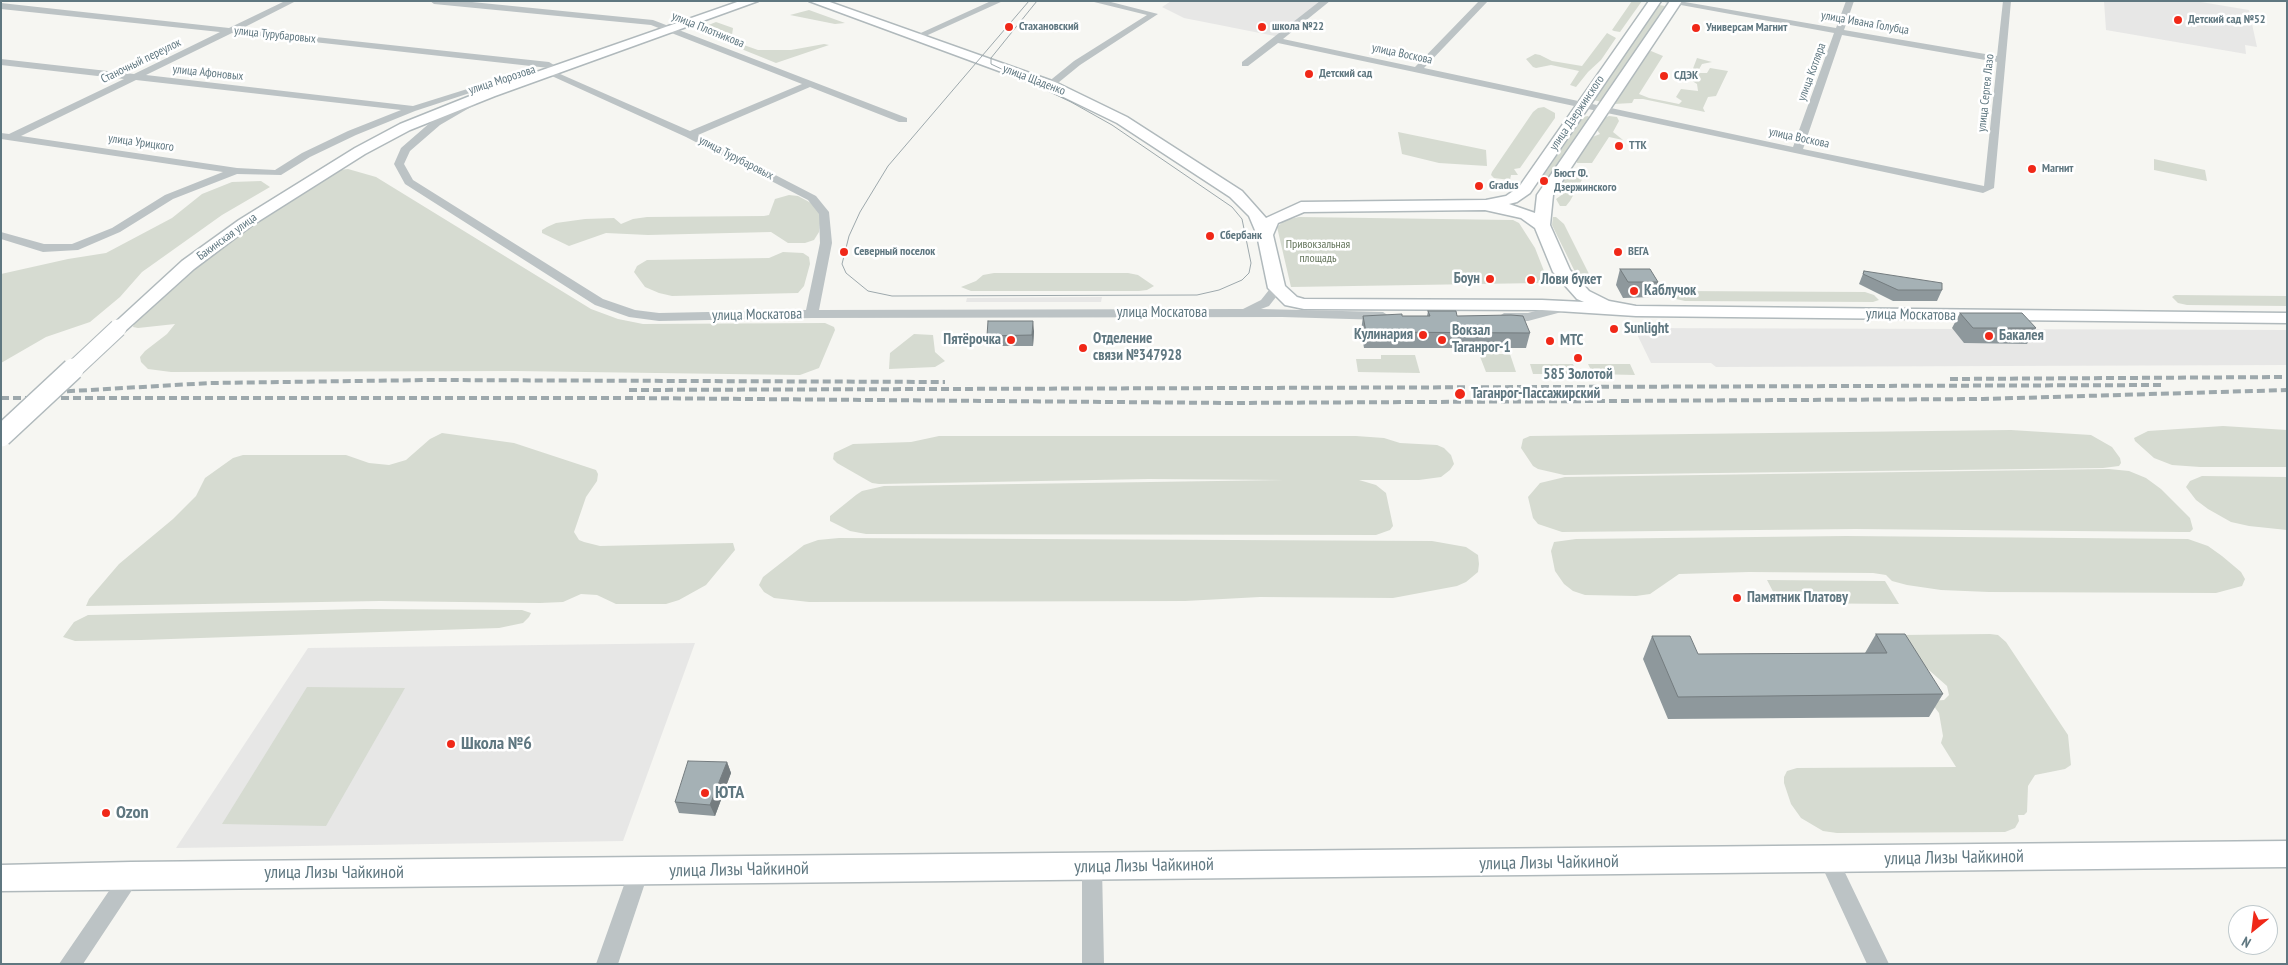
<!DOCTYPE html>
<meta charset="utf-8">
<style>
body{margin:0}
#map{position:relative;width:2288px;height:965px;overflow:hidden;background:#f6f6f2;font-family:"PT Sans Narrow",sans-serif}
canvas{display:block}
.frame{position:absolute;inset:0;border:2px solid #5f7780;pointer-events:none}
.north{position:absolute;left:2228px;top:905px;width:50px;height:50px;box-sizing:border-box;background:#fff;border:1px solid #bfc9cc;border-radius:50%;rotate:209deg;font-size:14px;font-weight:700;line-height:20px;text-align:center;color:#5f7780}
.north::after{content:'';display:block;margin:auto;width:18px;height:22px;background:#f02818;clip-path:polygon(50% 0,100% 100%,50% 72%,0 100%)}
</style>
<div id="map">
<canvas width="2288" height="965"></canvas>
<div class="frame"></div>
<div class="north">N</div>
</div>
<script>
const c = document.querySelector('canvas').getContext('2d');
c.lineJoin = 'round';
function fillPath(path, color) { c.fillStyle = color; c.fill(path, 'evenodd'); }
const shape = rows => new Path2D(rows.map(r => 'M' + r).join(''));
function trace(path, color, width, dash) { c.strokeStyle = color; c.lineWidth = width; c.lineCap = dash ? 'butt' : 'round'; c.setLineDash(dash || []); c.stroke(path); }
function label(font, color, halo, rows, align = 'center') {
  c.font = font + ' "PT Sans Narrow",sans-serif'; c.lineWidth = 5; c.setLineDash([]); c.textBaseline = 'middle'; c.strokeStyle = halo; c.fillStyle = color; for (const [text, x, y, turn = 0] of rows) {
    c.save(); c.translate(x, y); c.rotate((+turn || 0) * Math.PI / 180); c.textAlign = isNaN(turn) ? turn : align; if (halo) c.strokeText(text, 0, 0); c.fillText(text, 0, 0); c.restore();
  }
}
const built = shape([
 [1171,1,1325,1,1280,37,1184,18,1162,7],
 [2104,1,2195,1,2249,10,2257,47,2245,45,2246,54,2106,30],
 [1102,297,1101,302,966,302,967,298],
 [1634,328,2287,330,2287,365,1716,367,1711,363,1651,363],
 [695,643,623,841,176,848,308,648]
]);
const green = shape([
 [1632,1,1642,1,1620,32,1614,31,1612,30],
 [1659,5,1665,6,1602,102,1593,100],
 [809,10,845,23,835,24,790,15],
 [716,22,733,28,732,35,738,43,758,50,791,50,824,44,829,45,776,63,729,44,701,28],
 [1607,33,1616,38,1601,60,1588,72,1576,87,1570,85,1579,71,1551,65,1536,68,1533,67,1526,59,1535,54,1540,55,1552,61,1582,66],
 [1651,51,1663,56,1639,94,1649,98,1679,104,1682,101,1676,97,1681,89,1698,91,1697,84,1689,79,1697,58,1712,62,1702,64,1698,71,1700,73,1707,73,1710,68,1728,71,1716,96,1708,97,1703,108,1705,112,1643,99,1634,99,1632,103,1614,104,1648,52],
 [1544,107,1555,113,1555,118,1520,168,1514,169,1518,175,1511,175,1510,180,1494,178,1491,175,1492,172,1533,112,1538,108],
 [1588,116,1590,118,1549,181,1541,179,1583,117],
 [1609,116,1617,117,1619,121,1613,132,1623,140,1609,137,1592,163,1577,163,1577,158,1590,138,1600,134,1597,130,1604,118],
 [1398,132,1486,150,1487,166,1439,163,1402,154],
 [2154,159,2205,170,2207,181,2154,170],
 [348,169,376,177,591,309,618,319,643,324,825,323,834,327,835,330,819,368,800,375,514,371,171,372,148,369,141,362,140,357,145,351,167,334,175,324,138,328,133,327,134,323,172,285,251,224,340,170],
 [1567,170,1584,176,1570,201,1566,206,1560,206,1556,199,1563,194,1565,188,1558,184],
 [261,181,270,187,222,215,142,272,120,297,90,322,46,337,1,363,1,274,68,259,106,253,172,218,202,194,232,182],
 [789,195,798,196,813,204,821,214,819,232,814,240,805,243,788,243,771,232,648,235,606,233,569,246,542,233,542,230,547,227,556,223,585,219,614,218,621,224,633,219,647,217,764,216,769,215,775,199],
 [1299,217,1513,220,1519,223,1535,248,1546,276,1540,283,1291,287,1277,227,1285,220],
 [1553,217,1556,217,1564,224,1592,280,1585,281,1578,278,1552,225],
 [783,252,803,253,809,257,810,264,804,286,798,293,672,296,659,293,645,287,634,272,637,266,647,260,769,258],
 [994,273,1128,273,1138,275,1154,286,1147,290,1139,291,971,291,961,287,976,281,983,275],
 [1679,291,1865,292,1874,295,1879,300,1873,302,1685,301,1676,299,1673,294],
 [2175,295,2287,296,2287,306,2187,305,2178,303,2172,297],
 [914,334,933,335,935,352,945,361,935,367,889,369,890,353],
 [1479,354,1510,354,1516,372,1486,372],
 [1381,355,1415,355,1420,373,1358,372,1356,359,1381,359],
 [1530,364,1573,364,1577,374,1533,374],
 [1588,364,1630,364,1635,375,1593,374],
 [2223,426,2287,430,2287,467,2200,467,2172,465,2154,458,2135,441,2134,438,2148,431],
 [2011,430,2091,435,2112,447,2120,458,2121,463,2119,466,2103,468,1564,475,1538,469,1533,466,1521,448,1523,439,1530,436],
 [442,433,514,443,596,470,598,474,597,481,586,497,574,532,579,540,584,542,600,546,733,543,735,550,706,585,679,600,666,604,616,604,597,595,581,594,563,602,540,603,380,601,86,606,89,599,119,564,173,519,196,496,205,478,233,458,243,455,346,455,369,463,389,465,406,460,430,439],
 [939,436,1356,436,1384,438,1400,443,1437,445,1444,448,1451,455,1454,464,1450,470,1441,477,1419,480,1359,480,1376,485,1386,493,1393,526,1390,530,1376,535,866,534,850,531,830,521,830,516,856,495,862,491,884,486,1284,480,1149,479,879,484,872,483,837,463,833,459,834,453,853,444,911,442],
 [2109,469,2129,471,2146,478,2161,489,2190,518,2193,529,2190,532,2181,532,1856,529,1562,532,1538,524,1533,518,1528,497,1540,483,1565,477],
 [2202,476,2287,477,2287,530,2249,526,2231,522,2208,509,2196,500,2186,487,2190,481],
 [1846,536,2188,539,2208,546,2222,556,2241,572,2245,579,2242,586,2216,593,1989,592,1941,590,1907,585,1892,581,1886,575,1873,573,1749,572,1679,574,1650,594,1636,596,1585,595,1573,591,1564,584,1555,571,1551,551,1554,542,1576,539],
 [839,538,1432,541,1466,547,1478,555,1479,564,1478,572,1466,582,1457,586,1393,598,1260,597,1185,601,809,602,774,598,764,592,759,585,763,577,804,545,818,540],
 [1767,580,1885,581,1899,604,1779,603],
 [364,609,522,610,531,613,529,617,523,623,499,628,141,640,75,641,63,637,74,622,88,615],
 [1990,634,1998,635,2006,642,2068,735,2071,765,2065,769,2035,775,2028,786,2027,812,2024,815,2018,815,2019,821,2015,828,2005,832,1837,833,1823,831,1801,818,1791,804,1784,783,1784,777,1787,771,1797,768,1956,767,1941,743,1943,736,1939,713,1930,701,1944,700,1949,695,1947,686,1922,664,1901,635],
 [307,687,405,688,326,826,222,824]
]);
const street = shape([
 [285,1,296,1,241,29,549,62,554,65,549,68,232,33,146,75,413,106,480,85,485,88,415,111,356,135,310,157,281,175,237,174,173,199,120,232,78,250,43,252,1,239,1,232,44,244,72,244,112,228,165,195,223,172,1,139,1,133,9,134,124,79,1,65,1,59,134,74,220,32,1,9,1,3,229,28,285,1],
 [136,80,401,110,348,131,302,153,275,170,237,168,21,136,136,80],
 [430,1,462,1,653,20,907,118,907,122,899,122,810,87,698,135,816,196,829,212,832,243,819,310,1243,309,1261,300,1273,285,1277,284,1283,288,1269,306,1261,309,1383,312,1389,316,1383,320,1282,317,812,318,659,321,629,317,595,305,405,184,394,164,401,148,432,121,470,100,476,100,476,104,440,125,410,151,404,164,413,180,603,299,635,310,659,313,806,310,820,243,819,214,808,200,686,137,543,72,551,70,690,131,802,84,651,25,434,4,430,1],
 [991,1,1003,1,919,39,912,37,991,1],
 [1090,1,1107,1,1158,14,1080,65,1053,87,1047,87,1047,83,1074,61,1147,15,1090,1],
 [1320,1,1330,1,1283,39,1415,67,1479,1,1488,1,1424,68,1793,147,1834,33,1659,1,1679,1,1836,28,1846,1,1854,1,1844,30,1997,56,2003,1,2011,1,1994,188,1983,193,1278,43,1248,66,1242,66,1242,62,1320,1],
 [1842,35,1997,62,1984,186,1803,149,1842,35],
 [1565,303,1571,307,1569,310,1528,321,1504,321,1498,317,1504,313,1528,313,1565,303],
 [1829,851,1836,854,1889,964,1867,964,1819,860,1822,854,1829,851],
 [1092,858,1099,861,1102,867,1104,964,1082,964,1082,867,1085,861,1092,858],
 [639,862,646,865,649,871,618,964,596,964,629,871,632,865,639,862],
 [131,866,138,869,141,875,138,881,83,964,59,964,124,869,131,866]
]);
const secondary = shape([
 [740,1,758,1,495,96,410,130,365,154,251,226,194,269,124,332,118,333,112,332,109,328,182,261,239,220,355,148,400,124,485,90,740,1],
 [809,1,827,1,1055,82,1127,117,1242,191,1266,218,1301,202,1486,200,1506,196,1519,187,1649,1,1661,1,1530,193,1517,202,1509,204,1535,213,1537,195,1670,1,1682,1,1553,195,1550,225,1570,270,1589,291,1609,301,1636,306,2287,313,2287,323,1636,316,1542,310,1304,309,1285,305,1268,288,1257,235,1249,216,1230,197,1117,123,1045,88,809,1],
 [1485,210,1521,218,1535,228,1553,272,1577,299,1584,302,1542,300,1304,299,1297,297,1285,286,1273,235,1278,223,1304,212,1485,210],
 [2287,841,2287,867,1,891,1,865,131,862,2287,841]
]);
const tram = shape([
 [1029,1,888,166,860,212,849,236,842,264,846,273,868,291,892,296,1197,295,1219,290,1242,280,1249,273,1251,263,1242,219,1232,207,1112,125,1071,102,991,64,991,58,1037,1]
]);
const rail = shape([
 [1950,379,2287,377],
 [629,390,2164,385],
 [55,392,210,383,431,380,945,382],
 [1,398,632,398,1230,403,1983,399,2287,390]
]);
const secondaryBridgeFar1 = shape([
 [72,371,118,328]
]);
const secondaryBridge = shape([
 [1,436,73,369]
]);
const wall = shape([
 [1620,269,1658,282,1653,297,1623,298,1616,285],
 [1864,271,1942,290,1937,301,1893,301,1859,284],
 [1428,311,1457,316,1530,333,1526,348,1364,348,1361,331,1363,316,1427,316],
 [1960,313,2036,328,2027,344,1964,343,1952,328],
 [1034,331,1033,346,988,346,987,336],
 [1876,634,1943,694,1929,717,1668,719,1643,659,1652,636,1698,654,1865,653],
 [727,762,731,773,715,816,679,813,675,802]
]);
const shadedWall = shape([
 [1033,321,1034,331,1033,346,1032,335],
 [727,762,731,773,715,816,710,805]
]);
const building = shape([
 [1620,269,1650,269,1658,282,1628,282,1620,269],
 [1864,271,1942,283,1942,290,1898,290,1863,274,1864,271],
 [1428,311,1456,311,1457,316,1511,315,1523,316,1530,333,1366,332,1363,316,1402,314,1402,316,1430,316,1428,311],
 [1960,313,2022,313,2036,328,1973,328,1960,313],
 [988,321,1033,321,1032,335,987,336,988,321],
 [1876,634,1905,634,1943,694,1678,697,1652,636,1690,636,1698,654,1887,653,1876,634],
 [688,761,727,762,710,805,675,802,688,761]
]);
const markers = [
 [2178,20,5,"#f02818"],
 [1009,27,5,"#f02818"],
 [1262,27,5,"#f02818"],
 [1696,28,5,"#f02818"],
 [1309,74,5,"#f02818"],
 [1664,76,5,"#f02818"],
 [1619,146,5,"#f02818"],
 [2032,169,5,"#f02818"],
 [1544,181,5,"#f02818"],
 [1479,186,5,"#f02818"],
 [1210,236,5,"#f02818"],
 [844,252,5,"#f02818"],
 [1618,252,5,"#f02818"],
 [1490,279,5,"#f02818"],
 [1531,280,5,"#f02818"],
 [1634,291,5,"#f02818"],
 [1614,329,5,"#f02818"],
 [1423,335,5,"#f02818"],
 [1989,336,5,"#f02818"],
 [1011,340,5,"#f02818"],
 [1442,340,5,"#f02818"],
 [1550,341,5,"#f02818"],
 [1083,348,5,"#f02818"],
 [1578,358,5,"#f02818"],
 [1460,394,6,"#f02818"],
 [1737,598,5,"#f02818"],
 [451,744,5,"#f02818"],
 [705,793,5,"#f02818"],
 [106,813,5,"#f02818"]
];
const farPoinames = [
 ["Детский сад №52",2188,20],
 ["Стахановский",1019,27],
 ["школа №22",1272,27],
 ["Универсам Магнит",1706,28],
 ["Детский сад",1319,74],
 ["СДЭК",1674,76],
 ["ТТК",1629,146],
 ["Магнит",2042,169],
 ["Бюст Ф.",1554,174],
 ["Дзержинского",1554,188],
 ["Gradus",1489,186],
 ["Сбербанк",1220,236],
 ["Северный поселок",854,252],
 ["ВЕГА",1628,252]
];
const farStreetnames = [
 ["улица Ивана Голубца",1865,23,10],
 ["улица Плотникова",708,30,22],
 ["улица Турубаровых",275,35,6],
 ["улица Воскова",1402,54,12],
 ["Станочный переулок",141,61,-26],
 ["улица Котляра",1812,72,-70],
 ["улица Афоновых",208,73,6],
 ["улица Морозова",502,80,-18],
 ["улица Щаденко",1034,80,21],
 ["улица Сергея Лазо",1986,93,-84],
 ["улица Дзержинского",1577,113,-56],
 ["улица Воскова",1799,138,12],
 ["улица Урицкого",141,143,8],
 ["улица Турубаровых",736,158,27],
 ["Бакинская улица",227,237,-36]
];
const farParknames = [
 ["Привокзальная",1318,245],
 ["площадь",1318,259]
];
const poiNames = [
 ["Боун",1480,279,"right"],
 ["Лови букет",1541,280],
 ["Каблучок",1644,291],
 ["Sunlight",1624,329],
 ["Вокзал",1452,331],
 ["Таганрог-1",1452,348],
 ["Кулинария",1413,335,"right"],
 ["Бакалея",1999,336],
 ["Отделение",1093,339],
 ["связи №347928",1093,356],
 ["Пятёрочка",1001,340,"right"],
 ["МТС",1560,341],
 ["585 Золотой",1578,375,"center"],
 ["Таганрог-Пассажирский",1471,394],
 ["Памятник Платову",1747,598]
];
const streetNames = [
 ["улица Москатова",1162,313],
 ["улица Москатова",757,315,-1],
 ["улица Москатова",1911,315,1]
];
const nearPoinames = [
 ["Школа №6",461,744],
 ["ЮТА",715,793],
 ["Ozon",116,813]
];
const nearStreetnames = [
 ["улица Лизы Чайкиной",1954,858,-1],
 ["улица Лизы Чайкиной",1549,863,-1],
 ["улица Лизы Чайкиной",1144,866,-1],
 ["улица Лизы Чайкиной",739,870,-1],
 ["улица Лизы Чайкиной",334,873]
];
fillPath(built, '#e7e7e6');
fillPath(green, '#d6dbd1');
trace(secondary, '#b0b9bc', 3);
fillPath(street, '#bcc3c5');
fillPath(secondary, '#fff');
trace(tram, '#9da8ac', 1);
trace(rail, '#9da8ac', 4, [8, 4]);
trace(secondaryBridgeFar1, '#b0b9bc', 19, []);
trace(secondaryBridge, '#b0b9bc', 24, []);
trace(secondaryBridgeFar1, '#fff', 17);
trace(secondaryBridge, '#fff', 21);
fillPath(wall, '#8e989c');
fillPath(shadedWall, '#747c7f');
fillPath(building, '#a5b1b5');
trace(building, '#747c7f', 1);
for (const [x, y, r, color] of markers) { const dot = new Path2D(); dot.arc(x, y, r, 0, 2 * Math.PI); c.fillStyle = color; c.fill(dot); trace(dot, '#fff', 2); }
label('bold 12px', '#5f7780', '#fff', farPoinames, 'left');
label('12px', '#5f7780', '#fff', farStreetnames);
label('12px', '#67775e', '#fff', farParknames);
label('bold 15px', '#5f7780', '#fff', poiNames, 'left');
label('15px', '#5f7780', '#fff', streetNames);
label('bold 18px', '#5f7780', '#fff', nearPoinames, 'left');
label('18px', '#5f7780', '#fff', nearStreetnames);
</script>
